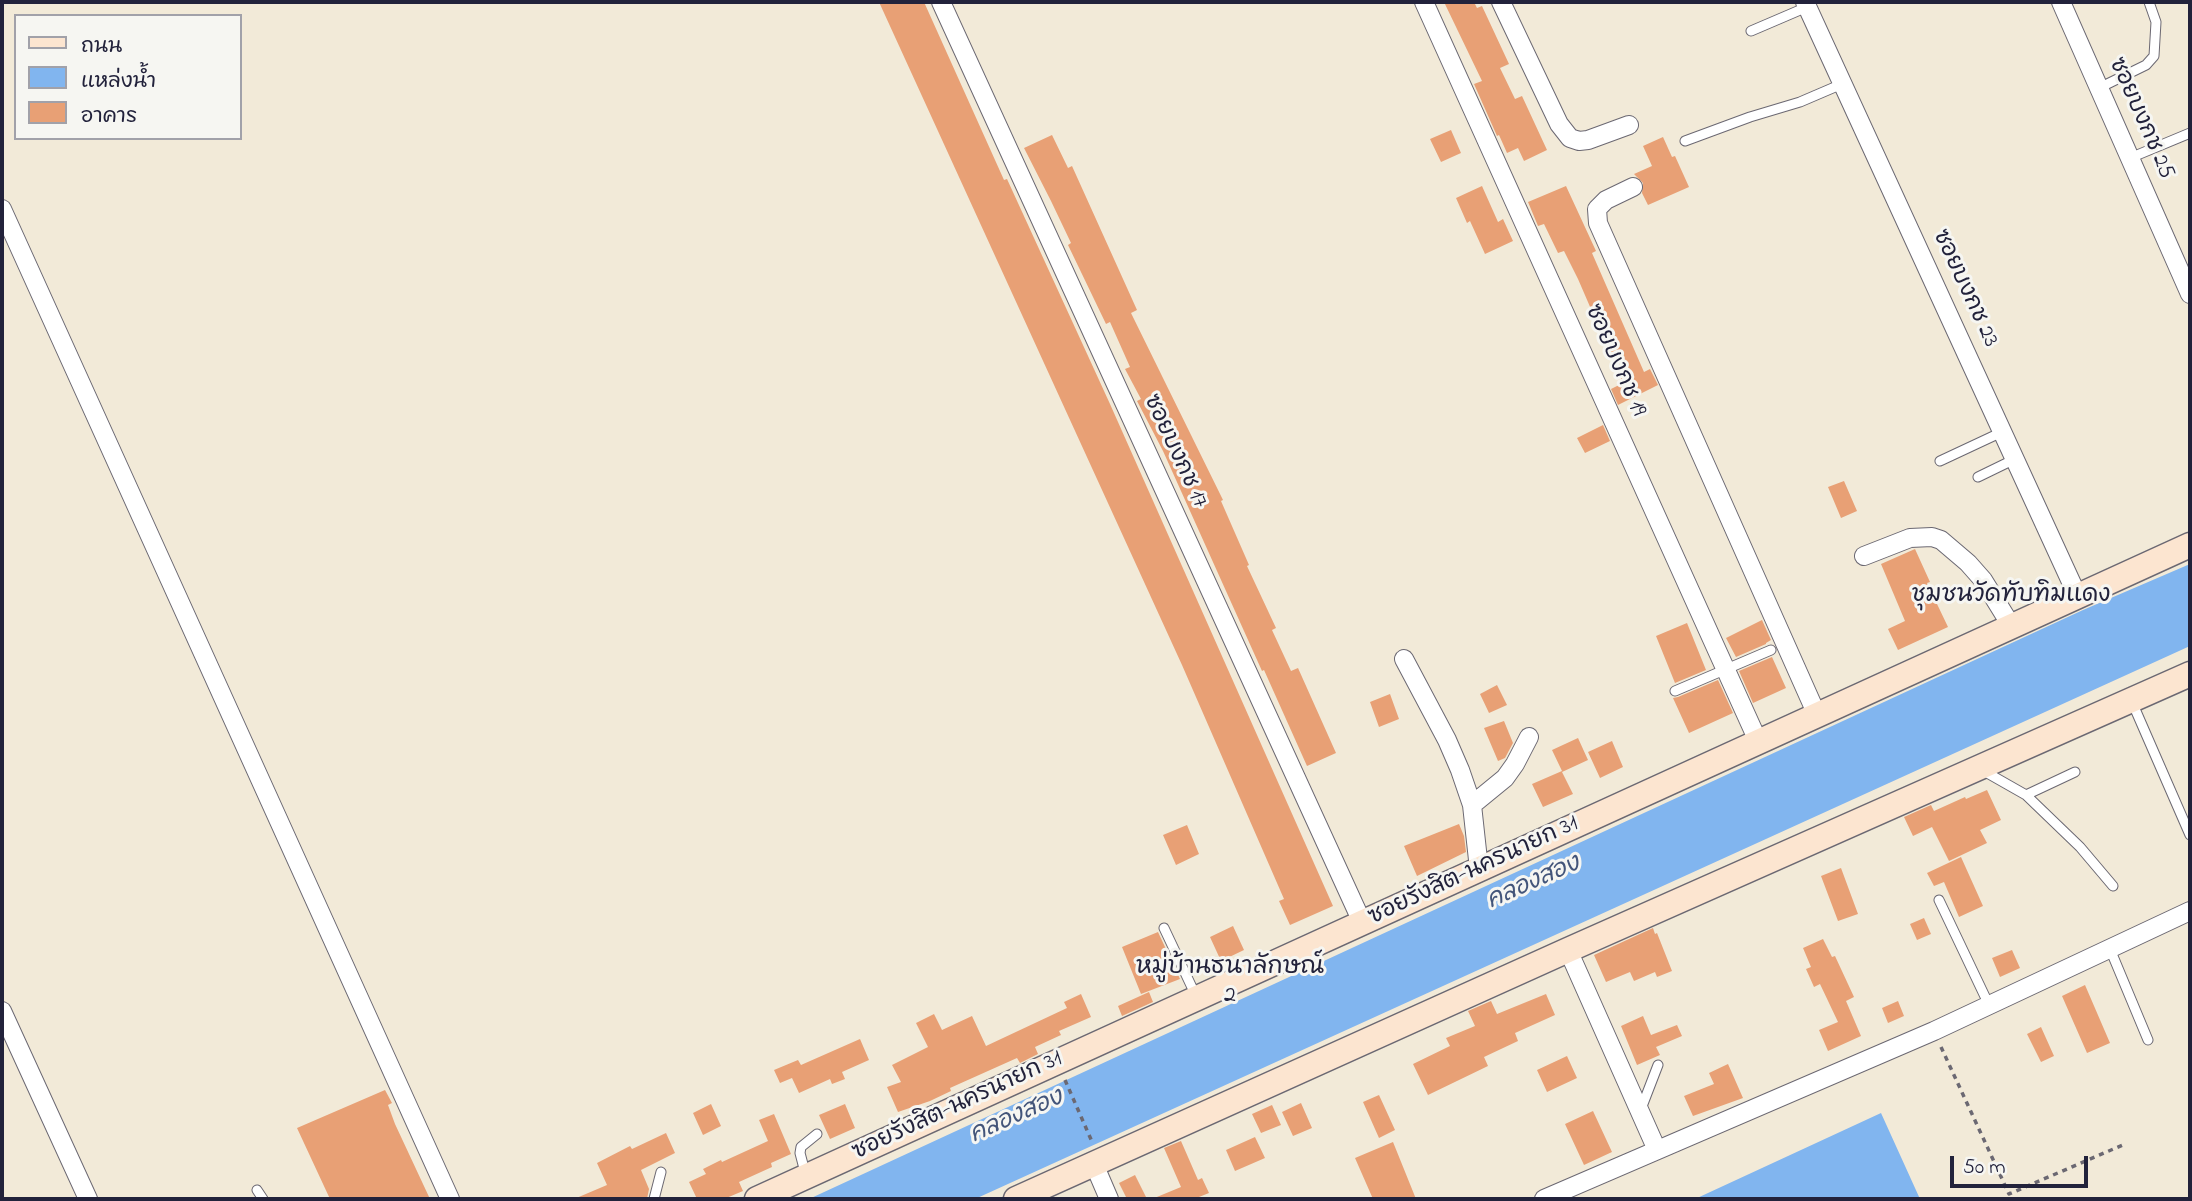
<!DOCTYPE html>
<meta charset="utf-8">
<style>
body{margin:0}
#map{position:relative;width:2192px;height:1201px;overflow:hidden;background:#f2ead8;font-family:"Indie Flower","Playpen Sans Thai",sans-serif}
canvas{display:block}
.frame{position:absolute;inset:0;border:4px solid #22223b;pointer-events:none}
.legend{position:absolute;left:14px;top:14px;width:228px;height:126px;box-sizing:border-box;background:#f6f6f2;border:2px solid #a1a1a9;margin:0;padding:9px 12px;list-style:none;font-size:21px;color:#22223b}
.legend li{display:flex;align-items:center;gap:14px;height:35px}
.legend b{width:35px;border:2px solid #a1a1a9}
.scale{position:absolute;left:1950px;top:1156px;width:138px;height:32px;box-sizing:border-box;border:4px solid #22223b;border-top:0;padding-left:9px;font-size:21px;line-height:24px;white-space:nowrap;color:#22223b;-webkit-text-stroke:5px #f6f6f2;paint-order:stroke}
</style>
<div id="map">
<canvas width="2192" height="1201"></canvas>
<div class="frame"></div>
<ul class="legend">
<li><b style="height:9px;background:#fce5d0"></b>ถนน</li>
<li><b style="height:19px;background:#81b5ef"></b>แหล่งน้ำ</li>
<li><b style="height:19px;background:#e8a075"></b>อาคาร</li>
</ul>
<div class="scale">50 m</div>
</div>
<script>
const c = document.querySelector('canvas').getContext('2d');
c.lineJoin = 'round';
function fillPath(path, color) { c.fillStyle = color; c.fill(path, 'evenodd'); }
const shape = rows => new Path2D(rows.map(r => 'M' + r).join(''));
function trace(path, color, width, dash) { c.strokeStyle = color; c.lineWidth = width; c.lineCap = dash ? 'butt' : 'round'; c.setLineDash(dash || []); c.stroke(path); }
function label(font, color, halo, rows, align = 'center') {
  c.font = font + ' "Indie Flower","Playpen Sans Thai",sans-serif'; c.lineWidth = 6; c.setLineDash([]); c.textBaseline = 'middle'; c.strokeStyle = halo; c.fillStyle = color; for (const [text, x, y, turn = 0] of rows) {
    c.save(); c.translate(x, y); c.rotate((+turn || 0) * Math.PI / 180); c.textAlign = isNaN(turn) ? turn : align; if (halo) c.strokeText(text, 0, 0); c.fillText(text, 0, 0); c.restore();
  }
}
const water = shape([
 [2190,564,2190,646,975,1199,809,1199,2083,610],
 [1881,1113,1920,1199,1695,1199]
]);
const building = shape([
 [879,2,924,2,1004,180,1007,179,1110,404,1333,906,1290,925,1279,901,1284,899,1182,665],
 [1444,2,1474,2,1477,8,1482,6,1509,64,1500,68,1515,99,1522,96,1547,150,1524,161,1518,148,1507,153,1499,135,1497,136,1474,84,1482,81],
 [1451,130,1461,153,1441,162,1430,139],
 [1052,135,1068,168,1072,166,1137,310,1131,313,1223,500,1221,501,1249,565,1247,566,1276,628,1272,630,1291,671,1298,668,1336,753,1307,766,1264,670,1262,671,1163,451,1137,401,1141,399,1125,369,1130,367,1110,322,1106,324,1068,245,1071,243,1051,201,1024,148],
 [1663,137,1672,157,1675,156,1689,187,1648,205,1642,193,1643,183,1634,174,1652,166,1643,146],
 [1482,186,1498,222,1503,219,1513,241,1485,254,1470,221,1467,223,1456,198],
 [1566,186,1596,251,1592,253,1644,372,1650,369,1658,385,1618,405,1611,389,1623,383,1578,279,1564,251,1558,253,1544,224,1538,226,1528,202],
 [1603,425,1610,441,1585,453,1577,438],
 [1844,481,1857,511,1841,518,1828,487],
 [1915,549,1930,582,1927,583,1948,627,1898,650,1888,629,1905,621,1881,564],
 [1762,620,1771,640,1766,643,1766,644,1736,657,1726,638],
 [1687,623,1706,670,1675,683,1656,636],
 [1772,657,1786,688,1753,703,1739,671],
 [1718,680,1733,713,1689,733,1673,698,1678,697],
 [1497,685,1507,705,1489,713,1480,694],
 [1390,694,1399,719,1379,727,1370,702],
 [1504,721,1513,743,1505,758,1498,761,1484,728],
 [1578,738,1588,760,1562,772,1573,794,1543,807,1532,784,1562,771,1552,750],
 [1612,741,1623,767,1600,778,1588,752],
 [1987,790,2001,820,1980,830,1987,843,1949,861,1932,827,1913,836,1904,817,1931,805,1934,811,1965,797,1966,799],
 [1459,824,1464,836,1466,852,1417,876,1404,846],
 [1187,825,1199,854,1176,865,1163,835],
 [1961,857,1983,906,1959,917,1944,882,1934,886,1927,873],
 [1841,868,1858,914,1838,921,1821,876],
 [1924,918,1931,934,1917,940,1910,924],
 [1233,926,1244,950,1221,961,1210,937],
 [1653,928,1655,934,1657,933,1672,971,1657,977,1655,972,1634,981,1630,972,1606,982,1594,955],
 [1158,932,1180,979,1141,994,1122,947],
 [1823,939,1832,957,1835,956,1854,997,1846,1001,1861,1036,1828,1051,1819,1030,1838,1022,1820,984,1814,987,1806,969,1811,967,1803,948],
 [2012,950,2020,968,2000,977,1992,958],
 [2085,985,2110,1043,2087,1053,2062,996],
 [1149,992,1153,1002,1122,1016,1118,1006],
 [1081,994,1091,1017,1059,1031,1061,1035,1035,1047,1038,1054,1020,1063,1017,1058,950,1088,951,1091,930,1101,898,1112,887,1087,901,1082,892,1065,928,1047,916,1023,934,1014,942,1030,972,1016,986,1046,1067,1008,1064,1002],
 [1546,994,1555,1015,1515,1033,1518,1041,1484,1057,1488,1066,1428,1095,1413,1064,1450,1046,1446,1038,1475,1026,1468,1011,1491,1001,1497,1014],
 [1898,1001,1904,1016,1888,1023,1882,1008],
 [1643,1016,1651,1035,1677,1025,1682,1036,1656,1047,1660,1055,1637,1065,1621,1026],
 [2041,1027,2054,1056,2041,1062,2027,1034],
 [860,1039,869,1060,842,1072,845,1079,832,1084,830,1079,799,1093,792,1078,780,1083,774,1070,798,1060,801,1065],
 [1567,1056,1577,1078,1547,1092,1537,1070],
 [1728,1064,1743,1098,1693,1116,1684,1096,1714,1084,1709,1073],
 [385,1090,392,1103,388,1105,395,1124,430,1199,330,1199,297,1128],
 [1379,1095,1395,1130,1379,1138,1363,1102],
 [1301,1103,1312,1128,1293,1136,1282,1112],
 [711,1104,721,1126,703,1135,693,1113],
 [845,1104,855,1128,830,1139,819,1115],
 [1272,1105,1281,1125,1261,1133,1252,1114],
 [1593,1111,1612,1152,1584,1165,1565,1124],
 [774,1114,791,1154,771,1163,772,1167,739,1182,743,1191,724,1199,697,1199,689,1182,706,1174,703,1169,721,1160,722,1162,768,1141,759,1120],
 [666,1133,675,1153,641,1170,649,1189,647,1199,574,1199,607,1185,597,1163,630,1146,632,1149],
 [1255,1137,1265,1158,1235,1171,1226,1150],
 [1181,1141,1198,1180,1202,1178,1209,1193,1194,1199,1152,1199,1181,1187,1164,1148],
 [1393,1142,1416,1199,1373,1199,1355,1158],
 [1135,1175,1147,1199,1127,1199,1119,1183]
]);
const path = shape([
 [1941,1047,2009,1194,2125,1144],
 [1065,1080,1093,1144]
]);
const lane = shape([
 [1751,31,1807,7],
 [2099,88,2146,65,2154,56,2156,22,2149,2],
 [1685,141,1750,117,1800,102,1842,84],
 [2130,158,2190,133],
 [1940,461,2002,432],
 [1978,477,2015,459],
 [1675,691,1771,650],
 [2132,702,2190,835],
 [1982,770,2026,795,2080,847,2113,886],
 [2026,795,2075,772],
 [1939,900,1989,1005],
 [1164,928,1196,996],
 [2110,949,2148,1040],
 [1641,1109,1658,1065],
 [806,1176,800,1153,801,1147,817,1134],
 [257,1190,263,1199],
 [654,1199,661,1172]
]);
const street = shape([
 [941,2,1362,922],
 [1424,2,1758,741],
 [1501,2,1559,124,1570,138,1579,141,1588,140,1629,125],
 [1805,2,2078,597],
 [2061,2,2190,294],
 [1633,187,1606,200,1597,209,1598,223,1817,715],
 [2,209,450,1199],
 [1864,556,1910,538,1932,537,1941,540,1968,563,1983,580,2012,627],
 [1404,659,1447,740,1460,770,1472,805,1479,869],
 [1472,805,1505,778,1515,764,1529,737],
 [1568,950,1657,1150],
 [2,1011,88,1199],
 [1094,1164,1109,1199],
 [1544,1199,1934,1031,2190,911]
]);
const secondary = shape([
 [757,1199,2190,545],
 [1016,1199,1568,950,2190,674]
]);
const streetNames = [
 ["ซอยบงกช 25",2140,119,66],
 ["ซอยบงกช 23",1964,289,65],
 ["ซอยบงกช 19",1614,361,66],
 ["ซอยบงกช 17",1174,452,65],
 ["ซอยรังสิต-นครนายก 31",1474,872,-25],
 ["ซอยรังสิต-นครนายก 31",958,1107,-25]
];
const neighbourhoodNames = [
 ["ชุมชนวัดทับทิมแดง",2011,597],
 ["หมู่บ้านธนาลักษณ์",1230,969],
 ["2",1230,997]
];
const waterNames = [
 ["คลองสอง",1534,884,-24],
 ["คลองสอง",1017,1118,-24]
];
fillPath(water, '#81b5ef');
fillPath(building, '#e8a075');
trace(lane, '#6b6872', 11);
trace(street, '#6b6872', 20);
trace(secondary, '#6b6872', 27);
trace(path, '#6b6872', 3.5, [5, 5]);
trace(lane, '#fff', 9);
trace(street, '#fff', 18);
trace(secondary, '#fce5d0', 24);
label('23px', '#22223b', '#f6f6f2', streetNames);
label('24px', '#22223b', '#f6f6f2', neighbourhoodNames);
label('italic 24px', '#43557a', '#f6f6f2', waterNames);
</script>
